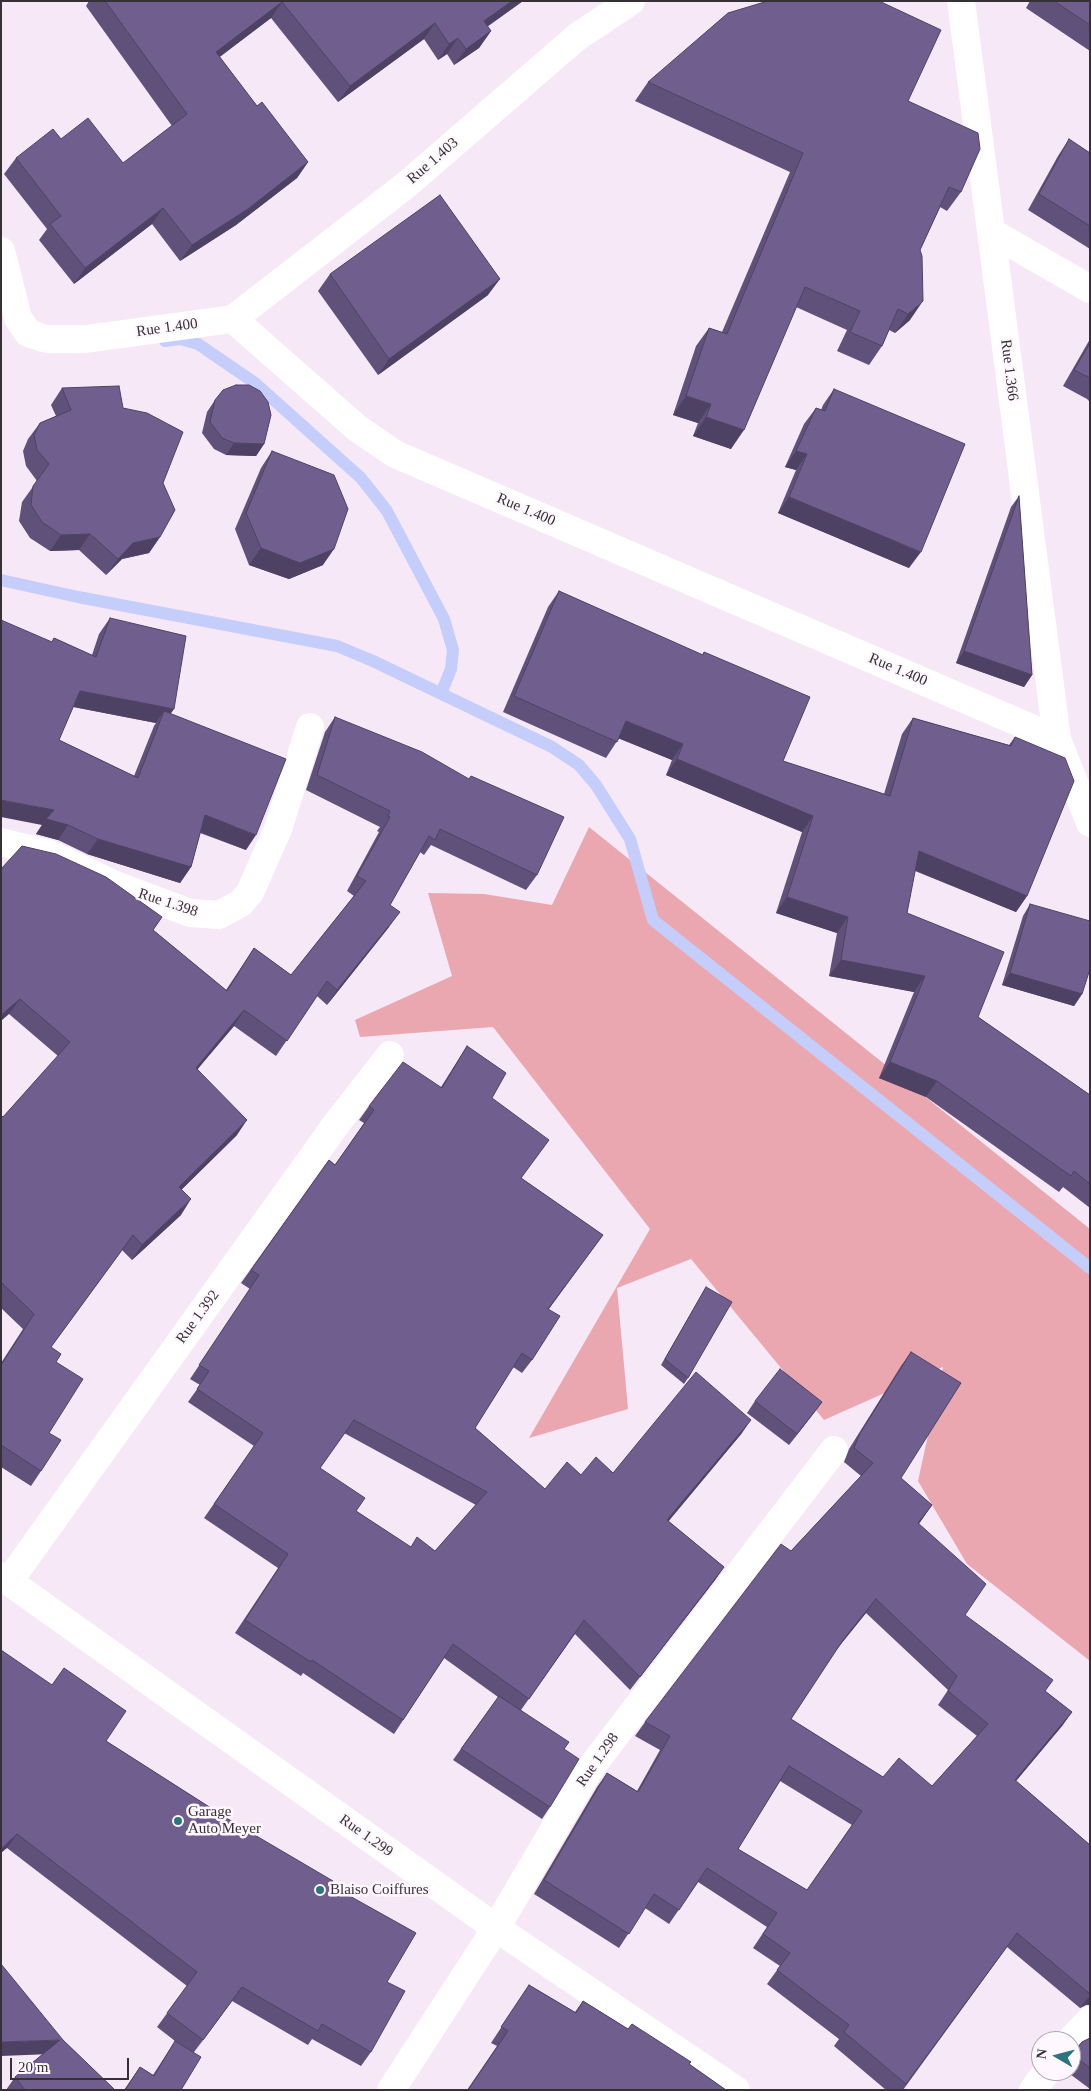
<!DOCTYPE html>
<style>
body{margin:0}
#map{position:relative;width:1091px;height:2091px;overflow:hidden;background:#f6e8f7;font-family:Georgia,serif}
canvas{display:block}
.frame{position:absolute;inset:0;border:2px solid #363136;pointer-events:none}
.north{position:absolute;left:1031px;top:2031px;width:50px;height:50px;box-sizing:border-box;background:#fef8fe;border:1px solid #aea8ae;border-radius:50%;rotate:278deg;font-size:14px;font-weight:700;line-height:20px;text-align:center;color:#363136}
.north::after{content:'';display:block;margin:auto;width:18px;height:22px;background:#2c757e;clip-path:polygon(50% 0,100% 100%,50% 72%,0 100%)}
.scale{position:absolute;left:10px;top:2058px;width:119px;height:22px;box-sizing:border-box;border:2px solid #363136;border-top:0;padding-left:6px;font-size:15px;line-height:18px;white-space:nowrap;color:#363136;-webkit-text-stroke:4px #fef8fe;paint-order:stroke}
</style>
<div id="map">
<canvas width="1091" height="2091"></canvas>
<div class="frame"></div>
<div class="north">N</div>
<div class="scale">20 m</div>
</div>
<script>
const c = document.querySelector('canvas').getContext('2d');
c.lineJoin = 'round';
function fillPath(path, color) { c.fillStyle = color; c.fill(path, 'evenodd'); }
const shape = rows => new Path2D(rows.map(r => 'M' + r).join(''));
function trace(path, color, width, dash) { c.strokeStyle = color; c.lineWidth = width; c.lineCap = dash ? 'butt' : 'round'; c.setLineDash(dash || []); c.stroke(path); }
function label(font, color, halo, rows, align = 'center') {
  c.font = font + ' Georgia,serif'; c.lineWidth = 5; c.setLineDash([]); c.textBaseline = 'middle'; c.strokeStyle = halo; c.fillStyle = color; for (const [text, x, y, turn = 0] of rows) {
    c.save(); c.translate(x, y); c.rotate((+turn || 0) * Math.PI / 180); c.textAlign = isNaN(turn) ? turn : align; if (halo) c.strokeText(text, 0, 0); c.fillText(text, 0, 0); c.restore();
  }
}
const forest = shape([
 [589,827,1090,1229,1090,1661,967,1564,918,1481,943,1367,824,1420,691,1259,617,1288,628,1409,529,1438,650,1229,493,1027,360,1037,355,1020,452,976,428,893,484,894,552,905]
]);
const stream = shape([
 [165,341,180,339,198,344,255,383,361,478,387,511,444,619,453,650,451,669,441,694],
 [1,580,78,597,337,646,373,661,552,747,579,765,596,785,630,839,653,920,1090,1268]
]);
const minor = shape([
 [961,1,1057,739,1090,823],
 [991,232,1090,289],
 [1,251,18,318,28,333,46,339,86,339,233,319,357,428,395,454,1057,739],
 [233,319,406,185,577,37,631,1],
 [1,842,51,854,113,884,190,913,219,915,241,903,250,892,278,829,310,727],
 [1,1576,496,1928,736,2090],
 [9,1581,337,1123,390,1055],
 [1070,2041,1090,2020],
 [391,2090,496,1928,589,1770,834,1450],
 [1033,2090,1047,2071]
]);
const wall = shape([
 [89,1,523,1,487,27,491,31,479,48,454,65,447,54,438,60,424,39,338,102,271,18,219,57,257,106,308,162,297,178,236,225,180,261,152,224,74,284,39,240,47,229,4,174,16,158,61,139,123,163,172,126,86,6],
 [1030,1,1090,1,1090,51,1026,8],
 [648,82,908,101,961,192,947,211,940,207,920,250,910,320,895,333,889,330,882,346,869,365,837,351,847,330,796,307,731,449,693,436,698,423,673,415,696,346,709,328,722,332,790,172,635,101],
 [1069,139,1090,153,1090,249,1028,210,1058,156],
 [330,274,488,295,378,375,318,291],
 [1090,339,1090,402,1087,399,1063,386],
 [62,388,123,408,163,483,160,537,149,553,122,559,106,575,79,550,50,551,30,538,19,521,22,502,37,481,26,466,23,451,28,439,40,423,56,416,51,405],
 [834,389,909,568,778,513,796,470,785,467,804,424,816,408,821,410,823,405],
 [215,400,264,444,256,456,226,455,214,449,202,433,207,412],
 [272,451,323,565,289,579,249,565,235,529,261,468],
 [1019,496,1032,675,1024,687,956,663,1011,507],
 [559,591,702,655,704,652,783,761,884,794,902,734,913,718,1009,745,1015,737,1027,896,1016,912,915,871,907,913,978,1017,1090,1095,1090,1208,1063,1187,1059,1192,926,1097,879,1078,914,992,829,976,837,933,776,913,802,832,666,775,672,760,619,738,606,758,503,712,548,607],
 [110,618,171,714,246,850,200,833,191,867,180,883,87,854,58,840,36,834,42,825,52,641,54,638,92,655,99,634],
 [73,707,156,723,154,726,134,776,59,740],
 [335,717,537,875,526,890,431,845,424,855,420,852,390,905,389,927,327,1005,317,996,276,1056,234,1026,197,1069,237,1135,182,1189,181,1215,132,1260,122,1250,51,1347,56,1362,49,1433,41,1471,31,1486,1,1467,1,1363,23,1329,1,1308,1,1115,3,1117,58,1056,9,1014,1,869,153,930,226,990,254,948,291,975,354,896,347,891,379,832,377,831,380,827,306,790,325,732],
 [1030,904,1082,994,1074,1006,1002,985,1023,916],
 [467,1046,492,1098,521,1178,603,1235,549,1309,532,1360,522,1373,513,1367,475,1428,545,1489,581,1475,613,1473,742,1433,668,1521,724,1567,715,1580,630,1690,575,1634,521,1710,564,1749,550,1807,542,1819,453,1760,498,1697,444,1658,394,1734,303,1673,301,1676,235,1633,278,1568,204,1518,254,1446,188,1402,200,1385,190,1379,250,1289,241,1283,329,1160,335,1165,364,1123,359,1120,369,1106,441,1087,458,1060],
 [344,1433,476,1505,435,1551,410,1547,356,1511,320,1468],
 [706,1287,688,1378,684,1384,661,1365],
 [911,1352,901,1478,932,1505,919,1524,965,1615,1045,1691,1072,1712,1062,1726,1016,1781,1090,1845,1090,2005,1086,2005,1080,2008,1007,1947,903,2090,886,2090,834,2046,839,2039,767,1984,780,1966,753,1948,767,1927,698,1882,669,1924,645,1908,619,1948,534,1894,597,1787,607,1773,637,1791,660,1750,635,1736,645,1722,791,1551,861,1476,844,1462,849,1449,901,1366],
 [866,1613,948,1690,938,1705,977,1736,932,1786,883,1777,791,1719,836,1650],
 [780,1781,852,1825,807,1890,738,1849],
 [755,1401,822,1402,789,1445,747,1413],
 [1,1650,106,1741,331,1885,387,1982,371,2052,361,2066,312,2039,308,2045,232,2001,194,2052,181,2090,124,2090,140,2067,153,2075,175,2041,157,2027,187,1986,7,1848],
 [529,1985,575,2012,583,2001,628,2029,689,2064,726,2090,467,2090,497,2046,491,2043],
 [1090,2038,1090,2089,1066,2071,1071,2071,1071,2054,1082,2042],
 [63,2040,115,2090,6,2090,15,2077,43,2054]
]);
const shadedWall = shape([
 [512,1,523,1,472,37,484,21],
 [282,2,271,18,204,69,216,52],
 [435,23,424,39,338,102,350,86],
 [491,31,479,48,454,65,466,49],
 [458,38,447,54,438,60,449,44],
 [308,162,297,178,236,225,180,261,192,245],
 [163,208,152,224,74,284,85,268],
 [500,279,488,295,378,375,389,359],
 [923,301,910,320,895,333,908,314],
 [686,396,711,404,698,423,673,415],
 [706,417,744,430,731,449,693,436],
 [234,443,264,444,256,456,226,455],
 [796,451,807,454,796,470,785,467],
 [789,497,921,552,909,568,778,513],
 [90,534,79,550,50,551,61,535],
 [160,537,149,553,122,559,106,575,118,559,133,543],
 [261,548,334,549,323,565,289,579,249,565],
 [964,651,1032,675,1024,687,956,663],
 [80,691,174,709,163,725,164,711,156,723,69,706],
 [626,721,683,744,672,760,615,737],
 [677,759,813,816,802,832,666,775],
 [1,800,54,810,68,825,58,840,36,834,42,825,1,817],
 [205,815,256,835,246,850,195,830],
 [98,839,191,867,180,883,87,854],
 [919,851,1027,896,1016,912,907,867],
 [787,897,848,917,837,933,776,913],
 [400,912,389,927,327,1005,337,990],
 [841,960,925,976,914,992,829,976],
 [1010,973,1082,994,1074,1006,1002,985],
 [20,999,9,1014,1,1021,1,1015],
 [244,1010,234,1026,186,1083,196,1068],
 [890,1062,937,1081,926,1097,879,1078],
 [247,1120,237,1135,169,1202,179,1187],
 [191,1199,181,1215,132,1260,142,1245],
 [822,1402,814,1413,789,1445,797,1434],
 [751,1420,742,1433,658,1534,667,1520],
 [932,1505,922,1519,908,1537,918,1523],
 [724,1567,715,1580,630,1690,640,1677],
 [876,1599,866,1613,833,1654,843,1640],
 [1072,1712,1062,1726,1005,1794,1015,1780],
 [17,1834,7,1848,1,1853,1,1849],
 [242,1987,232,2001,193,2054,203,2040],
 [1090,1995,1090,2005,1086,2005,1080,2008],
 [60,2040,51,2054,1,2056,1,2042]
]);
const building = shape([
 [105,1,512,1,484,21,491,31,466,49,458,38,449,44,435,23,350,86,282,2,216,52,257,106,262,102,308,162,248,209,192,245,163,208,85,268,50,224,61,216,16,158,53,129,61,139,88,118,123,163,187,114,105,1],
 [768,1,879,1,941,30,908,101,978,133,980,149,961,192,949,187,920,250,922,256,923,301,908,314,898,309,882,346,850,332,860,311,805,287,744,430,706,417,711,404,686,396,709,328,727,334,803,153,648,82,728,13,768,1],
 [1054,1,1090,1,1090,25,1054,1],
 [1069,139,1090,153,1090,226,1039,194,1069,139],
 [440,195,500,279,389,359,330,274,440,195],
 [1090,343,1090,378,1074,370,1090,343],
 [236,385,249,385,260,391,268,402,271,415,264,444,234,443,222,438,210,422,215,400,223,390,236,385],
 [119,386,123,408,147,413,183,432,163,483,175,510,160,537,133,543,118,559,90,534,61,535,42,522,31,505,33,486,49,464,37,450,34,435,40,423,71,410,62,388,119,386],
 [834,389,965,444,921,552,789,497,807,454,796,451,816,408,825,411,834,389],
 [272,451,334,475,348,509,334,549,300,563,261,548,246,513,272,451],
 [1019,496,1032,675,964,651,1019,496],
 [559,591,703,655,704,652,810,697,783,761,890,796,913,718,1011,746,1015,737,1065,758,1074,781,1027,896,919,851,907,913,1004,952,978,1017,1090,1095,1090,1184,1074,1171,1071,1176,937,1081,890,1062,925,976,841,960,848,917,787,897,813,816,677,759,683,744,626,721,617,742,514,696,559,591],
 [110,618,186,636,174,709,80,691,59,740,138,778,164,711,286,759,256,835,205,815,191,867,98,839,68,825,46,819,54,810,1,800,1,620,52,642,54,638,96,657,110,618],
 [335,717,422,752,469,779,471,776,564,817,537,875,440,829,435,840,429,836,390,905,400,912,337,990,327,981,287,1041,244,1010,196,1068,247,1120,179,1187,191,1199,142,1245,133,1235,51,1347,61,1354,56,1362,83,1379,49,1433,61,1440,41,1471,1,1445,1,1365,34,1314,1,1282,1,1115,3,1117,70,1042,20,999,1,1015,1,869,22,846,56,854,106,877,162,917,153,930,227,991,254,948,291,975,366,881,357,876,390,817,388,816,390,811,317,775,335,717],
 [1030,904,1090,921,1090,969,1082,994,1010,973,1030,904],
 [467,1046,506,1073,492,1098,549,1140,521,1178,603,1235,548,1309,560,1316,532,1360,522,1353,475,1428,545,1489,567,1462,581,1475,596,1457,613,1473,696,1372,751,1420,667,1520,724,1567,640,1677,584,1620,529,1699,453,1644,403,1720,312,1660,311,1662,245,1620,288,1554,214,1504,263,1433,197,1389,209,1371,199,1365,259,1275,251,1270,329,1160,335,1165,374,1110,369,1106,403,1062,442,1088,467,1046],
 [354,1420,487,1492,435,1551,417,1537,411,1547,356,1511,365,1498,320,1468,354,1420],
 [706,1287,732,1302,688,1378,665,1359,706,1287],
 [911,1352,961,1383,901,1478,932,1505,918,1523,986,1584,965,1615,1053,1680,1045,1691,1072,1712,1015,1780,1090,1845,1090,1994,1017,1933,906,2084,844,2032,849,2025,777,1970,790,1953,763,1934,777,1913,707,1868,679,1910,654,1894,629,1934,544,1880,607,1773,638,1792,670,1736,645,1722,781,1544,791,1551,873,1463,854,1448,859,1435,911,1352],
 [876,1599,957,1676,948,1691,988,1724,932,1786,899,1758,883,1777,791,1719,843,1640,876,1599],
 [789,1766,862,1811,807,1890,738,1849,789,1766],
 [780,1369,822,1402,797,1434,755,1401,780,1369],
 [1,1650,52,1685,64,1668,126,1711,106,1741,236,1824,333,1881,330,1885,416,1933,387,1982,405,1991,371,2052,322,2024,318,2031,242,1987,203,2040,167,2013,197,1972,17,1834,1,1849,1,1650],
 [499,1696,569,1742,564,1749,579,1759,550,1807,461,1749,499,1696],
 [1,1964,63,2040,115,2090,25,2090,15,2077,60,2040,1,2042,1,1964],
 [529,1985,576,2013,583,2001,628,2029,632,2024,691,2062,689,2064,726,2090,468,2090,508,2031,501,2027,529,1985],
 [1090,2038,1090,2068,1072,2054,1082,2042,1090,2038],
 [175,2041,201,2057,181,2090,125,2090,140,2067,154,2076,175,2041]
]);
const markers = [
 [178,1821,5,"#2c757e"],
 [320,1890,5,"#2c757e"]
];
const streetNames = [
 ["Rue 1.403",433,161,-41],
 ["Rue 1.400",167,328,-8],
 ["Rue 1.366",1009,370,83],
 ["Rue 1.400",526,510,23],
 ["Rue 1.400",898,670,23],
 ["Rue 1.398",168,903,18],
 ["Rue 1.392",198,1317,-54],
 ["Rue 1.298",598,1760,-55],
 ["Rue 1.299",366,1836,35]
];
const poiNames = [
 ["Garage",188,1812],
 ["Auto Meyer",188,1829],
 ["Blaiso Coiffures",330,1890]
];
fillPath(forest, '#eaa7af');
trace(stream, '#c5cdfb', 12);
trace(minor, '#fff', 28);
fillPath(wall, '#60517b');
fillPath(shadedWall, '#4e4264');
fillPath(building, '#705e8f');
trace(building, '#4e4264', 1);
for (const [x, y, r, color] of markers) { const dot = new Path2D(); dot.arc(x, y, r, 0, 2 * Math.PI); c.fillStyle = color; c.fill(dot); trace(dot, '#fef8fe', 2); }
label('15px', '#363136', '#fef8fe', streetNames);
label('15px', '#363136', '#fef8fe', poiNames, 'left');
</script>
